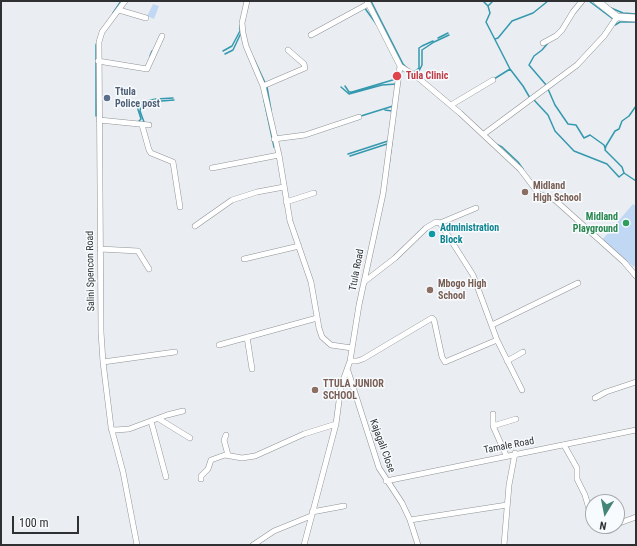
<!DOCTYPE html>
<style>
body{margin:0}
#map{position:relative;width:637px;height:546px;overflow:hidden;background:#eaeef2;font-family:"Roboto Condensed",sans-serif}
canvas{display:block}
.frame{position:absolute;inset:0;border:2px solid #2e3031;pointer-events:none}
.north{position:absolute;left:585px;top:494px;width:40px;height:40px;box-sizing:border-box;background:#f8fbfe;border:1px solid #a7aaac;border-radius:50%;rotate:190deg;font-size:11px;font-weight:700;line-height:16px;text-align:center;color:#2e3031}
.north::after{content:'';display:block;margin:auto;width:14px;height:18px;background:#438577;clip-path:polygon(50% 0,100% 100%,50% 72%,0 100%)}
.scale{position:absolute;left:12px;top:516px;width:67px;height:18px;box-sizing:border-box;border:2px solid #2e3031;border-top:0;padding-left:5px;font-size:12px;line-height:14px;white-space:nowrap;color:#2e3031;-webkit-text-stroke:3px #f8fbfe;paint-order:stroke}
</style>
<div id="map">
<canvas width="637" height="546"></canvas>
<div class="frame"></div>
<div class="north">N</div>
<div class="scale">100 m</div>
</div>
<script>
const c = document.querySelector('canvas').getContext('2d');
c.lineJoin = 'round';
function fillPath(path, color) { c.fillStyle = color; c.fill(path, 'evenodd'); }
const shape = rows => new Path2D(rows.map(r => 'M' + r).join(''));
function trace(path, color, width, dash) { c.strokeStyle = color; c.lineWidth = width; c.lineCap = dash ? 'butt' : 'round'; c.setLineDash(dash || []); c.stroke(path); }
function label(font, color, halo, rows, align = 'center') {
  c.font = font + ' "Roboto Condensed",sans-serif'; c.lineWidth = 3; c.setLineDash([]); c.textBaseline = 'middle'; c.strokeStyle = halo; c.fillStyle = color; for (const [text, x, y, turn = 0] of rows) {
    c.save(); c.translate(x, y); c.rotate((+turn || 0) * Math.PI / 180); c.textAlign = isNaN(turn) ? turn : align; if (halo) c.strokeText(text, 0, 0); c.fillText(text, 0, 0); c.restore();
  }
}
const green = shape([
 [153,4,159,6,154,19,147,16],
 [633,204,636,206,636,264,634,267,602,240]
]);
const stream = shape([
 [371,1,403,64,407,68],
 [483,1,488,6,490,13,486,22,510,69,523,86,530,98],
 [589,1,613,19],
 [488,6,493,1],
 [364,7,377,25],
 [611,8,623,13,636,14],
 [113,13,121,1],
 [615,25,620,22,636,22],
 [438,38,448,33],
 [495,39,498,38,512,21,533,13,548,1],
 [223,51,232,46,240,31,240,24],
 [225,54,233,50,241,33],
 [150,56,152,51],
 [254,59,267,87,271,110],
 [414,72,419,68,419,48,422,46,433,41],
 [410,75,417,80],
 [417,75,422,65,422,50,434,42,449,35],
 [494,79,510,69],
 [345,86,349,92,352,92,396,79],
 [547,86,529,65,534,56,542,50,548,43],
 [341,87,349,94,382,85,396,84],
 [548,89,555,105,568,124,576,125,584,138,590,135,604,145,605,148],
 [264,100,274,147],
 [534,100,548,115,555,131,574,151,607,164,619,177,624,173],
 [636,106,629,116,622,121,619,129,615,131,606,146,605,150,622,167,624,173,636,181],
 [385,110,392,111],
 [96,116,96,45,100,33],
 [361,116,393,106],
 [138,122,141,119,136,103,156,99,173,98],
 [144,122,140,111,141,105,149,102,174,100],
 [496,144,502,147,518,162,523,169],
 [348,154,388,141],
 [350,156,387,144],
 [389,165,392,141]
]);
const street = shape([
 [125,1,102,32,99,42,101,332,103,362,111,427,123,472,137,545],
 [247,1,242,23,243,33,246,46,263,86,279,155,290,221,311,282,319,328,322,337,331,345,352,348],
 [119,10,146,18],
 [311,35,368,4],
 [543,43,556,36,562,30,573,12,582,1],
 [98,61,147,69,162,36],
 [400,66,416,76,460,113,520,169,539,194,555,200,624,262,636,276],
 [263,86,305,68,304,64,288,50],
 [451,105,493,80],
 [99,120,149,125],
 [142,125,149,150,151,153,173,162,180,207],
 [484,134,577,65,604,36,617,17],
 [274,139,305,135,359,117],
 [212,168,279,155],
 [286,202,314,193],
 [440,223,476,208],
 [195,226,232,200,257,192,284,187],
 [100,249,138,251,149,269],
 [244,259,299,246],
 [364,282,395,258,426,228,436,222,440,223,473,275,497,340,522,390],
 [492,325,578,283],
 [247,337,252,369],
 [219,345,317,318],
 [350,361,357,361,363,359,432,318,434,320,442,357,445,362,497,340],
 [507,361,523,352],
 [103,362,175,352],
 [348,371,379,468,402,503,410,520,418,545],
 [595,398,606,392,636,382],
 [493,414,493,426,506,455],
 [159,419,190,438],
 [151,421,166,477],
 [493,426,516,419],
 [111,429,115,430,129,429,167,415,183,411],
 [226,435,224,440,228,455],
 [564,445,577,468,577,479,585,495,593,523],
 [201,479,201,476,208,469,211,460,225,455,242,458,255,456,304,434,336,424],
 [386,481,636,430],
 [312,512,344,506],
 [410,520,507,505],
 [617,524,636,517],
 [594,526,597,528,608,526],
 [253,545,274,531,311,516],
 [304,545,336,424,341,386,350,361,359,305,383,194,400,66,367,1],
 [504,545,509,485,515,453]
]);
const secondary = shape([
 [597,1,617,17,636,18]
]);
const markers = [
 [397,76,5,"#e0444e"],
 [107,98,4,"#5c6f8a"],
 [525,192,4,"#8d6e63"],
 [626,223,4,"#2e9e5b"],
 [432,234,4,"#0f9aa8"],
 [430,290,4,"#8d6e63"],
 [315,390,4,"#8d6e63"]
];
const healthNames = [
 ["Tula Clinic",406,76]
];
const serviceNames = [
 ["Ttula",115,92],
 ["Police post",115,104]
];
const educationNames = [
 ["Midland",533,186],
 ["High School",533,198],
 ["Mbogo High",438,284],
 ["School",438,296],
 ["TTULA JUNIOR",323,384],
 ["SCHOOL",323,396]
];
const leisureNames = [
 ["Midland",618,217],
 ["Playground",618,229]
];
const cultureNames = [
 ["Administration",440,228],
 ["Block",440,240]
];
const streetNames = [
 ["Ttula Road",357,270,-79],
 ["Salini Spencon Road",91,271,-91],
 ["Kajagali Close",382,446,70],
 ["Tamale Road",509,446,-11]
];
fillPath(green, '#c1d8f4');
trace(stream, '#3499ae', 1.5);
trace(street, '#8f9295', 6);
trace(secondary, '#8f9295', 8);
trace(street, '#fff', 5);
trace(secondary, '#fff', 7);
for (const [x, y, r, color] of markers) { const dot = new Path2D(); dot.arc(x, y, r, 0, 2 * Math.PI); c.fillStyle = color; c.fill(dot); trace(dot, '#f8fbfe', 1.5); }
label('bold 10px', '#be3a42', '#f8fbfe', healthNames, 'left');
label('bold 10px', '#4e5e75', '#f8fbfe', serviceNames, 'left');
label('bold 10px', '#785e54', '#f8fbfe', educationNames, 'left');
label('bold 10px', '#27864d', '#f8fbfe', leisureNames, 'right');
label('bold 10px', '#0d838f', '#f8fbfe', cultureNames, 'left');
label('10px', '#2e3031', '#f8fbfe', streetNames);
</script>
